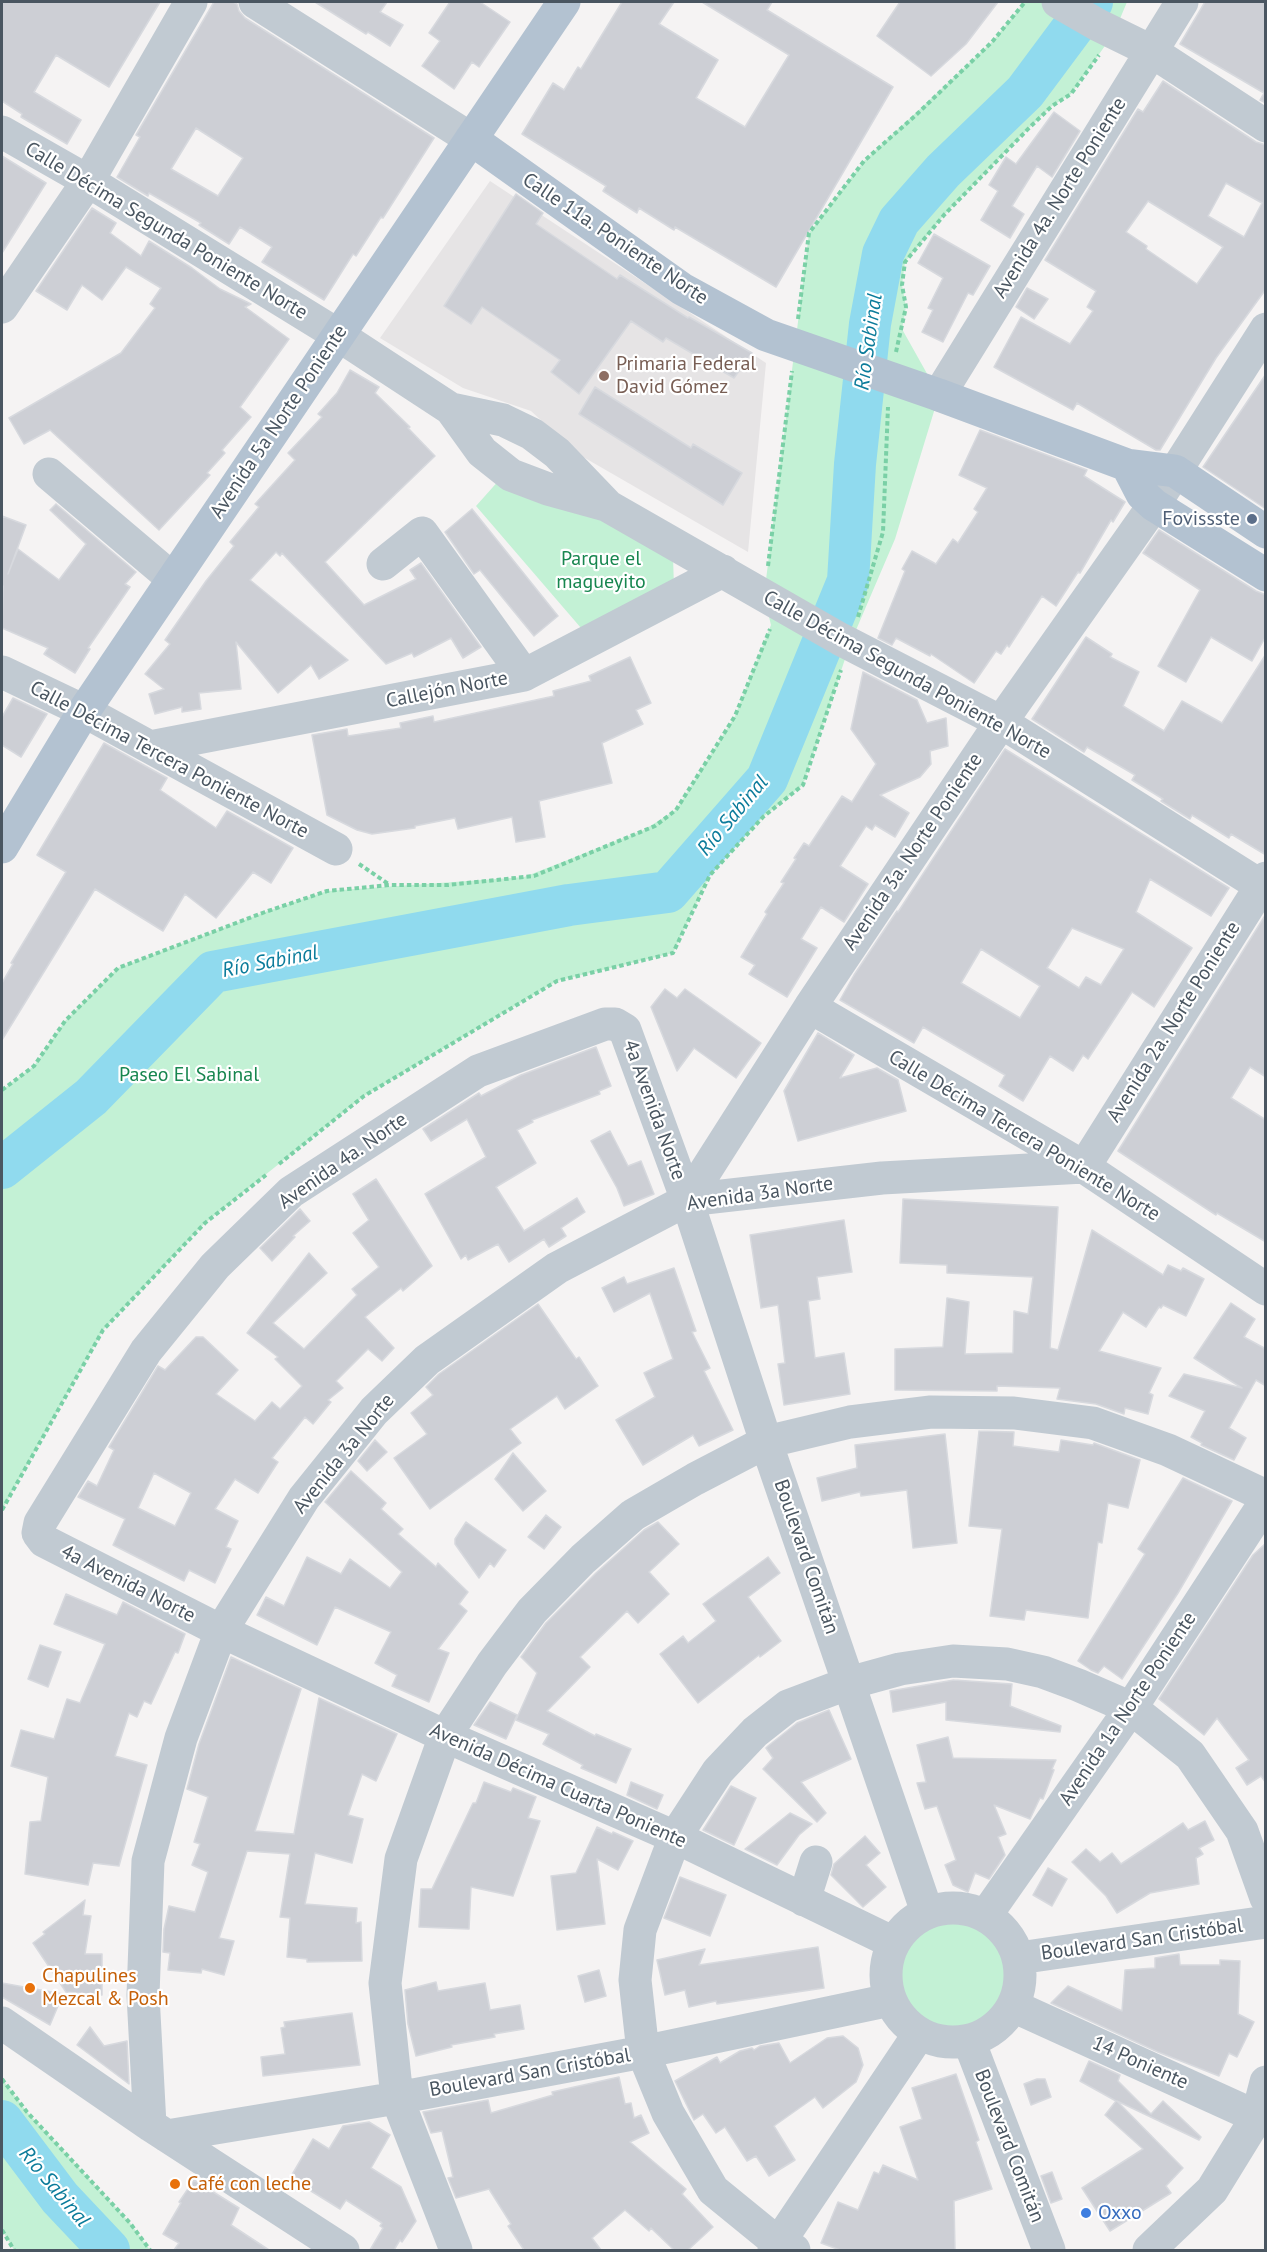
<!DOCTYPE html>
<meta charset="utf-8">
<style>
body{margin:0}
#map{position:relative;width:1267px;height:2252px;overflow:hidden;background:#f5f3f3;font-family:"PT Sans",sans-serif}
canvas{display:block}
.frame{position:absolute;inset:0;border:3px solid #4a5661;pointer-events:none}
</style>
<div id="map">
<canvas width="1267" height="2252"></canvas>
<div class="frame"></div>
</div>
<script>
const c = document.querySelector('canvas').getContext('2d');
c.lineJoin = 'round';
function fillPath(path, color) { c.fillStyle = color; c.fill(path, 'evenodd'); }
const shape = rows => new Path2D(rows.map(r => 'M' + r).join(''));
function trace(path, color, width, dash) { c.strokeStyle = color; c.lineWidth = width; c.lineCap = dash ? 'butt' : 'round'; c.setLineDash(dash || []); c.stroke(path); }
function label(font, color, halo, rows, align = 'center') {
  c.font = font + ' "PT Sans",sans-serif'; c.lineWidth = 4.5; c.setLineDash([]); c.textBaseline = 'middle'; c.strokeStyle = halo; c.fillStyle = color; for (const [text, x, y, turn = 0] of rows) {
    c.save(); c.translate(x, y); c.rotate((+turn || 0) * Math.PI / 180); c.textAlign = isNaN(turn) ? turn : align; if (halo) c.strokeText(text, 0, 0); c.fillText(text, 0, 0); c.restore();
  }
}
const education = shape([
 [490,181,766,363,748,552,578,454,531,411,463,388,380,338]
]);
const green = shape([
 [1025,2,1127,2,1114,33,1071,94,1052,106,1030,127,944,215,905,262,902,285,906,307,902,329,939,395,895,539,850,644,803,785,763,817,710,875,673,953,557,981,364,1096,205,1223,103,1330,2,1510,2,1090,34,1066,65,1021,118,968,265,912,327,891,524,877,642,831,676,810,735,716,771,625,764,596,809,233,864,161,992,42],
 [501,478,600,509,673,557,674,587,587,635,476,506],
 '897 1976a56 56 0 1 1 112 0a56 56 0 1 1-112 0Z',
 [2,2079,27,2112,130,2223,150,2250,14,2250,2,2230]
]);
const river = shape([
 [2,1168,91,1097,213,972,569,905,668,892,767,779,848,581,855,464,870,324,883,254,899,221,943,171,1025,92,1092,2],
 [2,2121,60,2198,109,2250]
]);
const building = shape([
 [2,2,160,2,109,87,56,55,34,92,81,120,67,144,21,117,22,114,2,101,2,2],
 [214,2,233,2,237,4,239,11,245,18,434,138,383,218,381,217,356,256,353,254,324,300,262,262,272,247,240,227,229,244,199,225,201,223,149,193,148,196,117,177,140,137,136,135,214,2],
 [196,128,243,158,218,196,171,169,196,128],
 [315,2,387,2,380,12,403,25,390,46,368,32,366,34,315,2],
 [450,2,480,2,510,22,479,67,472,62,454,89,422,66,440,41,429,33,450,2],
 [622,2,674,2,659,24,718,60,696,98,745,127,789,55,702,2,772,2,767,10,893,87,776,287,675,227,674,230,639,208,637,213,603,191,606,186,522,134,553,83,564,90,578,67,581,69,622,2],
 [900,2,998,2,966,44,931,76,877,36,900,2],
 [1205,2,1266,2,1266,103,1260,100,1264,93,1180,44,1205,2],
 [1163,81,1256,142,1266,145,1266,289,1216,358,1160,450,1156,450,1077,403,1073,410,994,367,1021,317,1070,344,1093,311,1087,307,1096,291,1045,260,1138,109,1143,112,1163,81],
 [1226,183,1262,203,1244,237,1208,216,1226,183],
 [1148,201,1223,247,1197,284,1146,249,1147,246,1126,232,1148,201],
 [1054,112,1080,131,1052,177,1037,166,1012,206,1024,214,1010,238,981,220,998,191,989,185,1006,157,1016,164,1054,112],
 [2,156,46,183,2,253,2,156],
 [516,194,543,213,536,224,617,279,620,275,688,318,689,317,752,353,734,378,666,338,663,342,631,321,579,394,551,372,560,360,482,307,471,324,444,306,516,194],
 [92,208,116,223,110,233,141,256,149,241,192,268,220,289,251,304,245,307,289,339,240,407,251,417,222,450,225,453,207,473,210,475,159,530,50,430,24,444,9,418,121,353,155,308,150,304,161,288,126,267,102,300,82,285,67,310,36,291,92,208],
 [934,234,990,266,973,295,968,293,943,342,922,332,933,310,928,308,943,278,918,263,934,234],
 [1027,288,1048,299,1034,319,1016,307,1027,288],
 [350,370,379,387,375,393,410,427,408,428,435,456,325,562,364,605,416,579,410,570,421,563,481,647,463,658,451,638,414,657,412,653,386,664,282,553,280,556,276,552,250,580,348,660,319,679,311,665,278,693,236,642,241,689,199,693,201,709,182,712,182,707,155,714,149,694,164,689,145,674,170,644,165,640,206,581,234,546,230,542,259,507,255,504,295,460,288,453,322,417,318,414,337,393,350,370],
 [1266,374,1266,509,1203,467,1266,374],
 [595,387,691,448,693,444,742,473,723,505,579,414,595,387],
 [980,430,1087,470,1084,476,1125,502,1113,522,1111,520,1080,573,1078,572,1056,606,1042,596,1009,647,1007,645,1001,654,996,651,974,683,931,654,930,656,896,638,892,645,878,638,905,571,902,569,912,551,936,564,953,539,958,543,978,512,974,509,987,488,959,475,980,430],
 [56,504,136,572,125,584,130,587,88,648,90,649,75,673,44,654,48,648,2,628,3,586,2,586,2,516,26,525,8,574,18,549,59,580,86,544,50,510,56,504],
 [472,509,558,616,534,636,480,570,474,574,445,532,472,509],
 [1159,530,1256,591,1266,595,1266,636,1252,661,1211,637,1186,682,1158,666,1200,590,1143,553,1159,530],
 [1086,637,1112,654,1110,657,1139,672,1123,706,1164,731,1182,701,1222,723,1266,654,1266,855,1231,834,1229,838,1192,815,1190,819,1161,801,1163,799,1132,780,1135,775,1087,747,1084,752,1032,719,1086,637],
 [630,657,651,703,636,710,643,724,602,743,612,783,539,801,545,837,516,842,512,817,458,829,455,818,415,826,415,828,372,834,357,830,327,815,312,735,347,729,348,736,401,728,400,723,433,716,434,722,554,696,553,691,591,681,589,676,630,657],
 [863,672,917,700,927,723,946,718,948,746,930,751,931,764,920,777,880,795,909,813,895,837,875,825,872,830,866,826,840,866,868,884,844,922,821,907,801,939,817,948,787,997,749,974,755,965,741,957,767,914,765,912,784,883,781,882,796,859,794,858,804,843,809,846,842,796,852,802,876,764,851,729,863,672],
 [13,698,47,714,21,757,2,745,2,717,13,698],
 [104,743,167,778,160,790,216,828,227,811,293,848,271,883,253,872,216,918,185,894,163,931,95,889,2,1040,2,983,13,964,11,963,66,872,37,855,104,743],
 [1005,749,1229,888,1211,916,1150,879,1136,912,1192,948,1154,1007,1132,992,1088,1059,1083,1055,1073,1071,1050,1056,1023,1101,999,1086,1005,1075,923,1027,914,1043,840,1000,854,975,897,911,898,912,1005,749],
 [1072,928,1124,949,1101,985,1086,977,1079,988,1047,968,1072,928],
 [981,949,1040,986,1020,1018,961,983,981,949],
 [1266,914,1266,1077,1250,1067,1231,1098,1266,1120,1266,1242,1217,1213,1216,1215,1118,1151,1266,914],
 [665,989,677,998,685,989,761,1043,736,1078,694,1048,677,1071,651,1007,665,989],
 [818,1033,854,1055,840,1078,877,1068,898,1080,906,1111,798,1141,784,1091,818,1033],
 [596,1047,611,1086,599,1091,600,1094,532,1120,533,1122,517,1130,536,1163,496,1187,524,1231,577,1198,585,1212,561,1228,566,1236,549,1247,544,1239,509,1262,498,1244,468,1260,466,1255,461,1259,425,1194,486,1157,467,1119,431,1141,423,1129,479,1093,481,1096,521,1075,596,1047],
 [610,1131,628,1166,641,1161,654,1194,624,1206,617,1188,591,1141,610,1131],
 [376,1179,432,1266,403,1291,401,1288,365,1317,394,1348,382,1361,368,1349,336,1381,343,1388,328,1400,331,1402,313,1424,305,1417,272,1458,278,1462,258,1493,235,1479,215,1509,238,1521,226,1547,231,1549,215,1583,189,1570,184,1581,113,1545,125,1519,78,1497,88,1481,97,1486,114,1450,109,1447,158,1366,165,1370,196,1337,203,1337,238,1370,216,1394,255,1421,272,1402,280,1409,302,1386,275,1359,278,1357,247,1333,309,1253,327,1273,273,1323,304,1349,357,1295,352,1289,379,1267,353,1233,369,1220,353,1194,376,1179],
 [154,1473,191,1493,175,1526,138,1508,154,1473],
 [903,1199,1058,1207,1050,1348,1058,1350,1092,1230,1163,1275,1168,1265,1181,1271,1183,1268,1204,1279,1186,1316,1163,1305,1161,1308,1159,1307,1146,1327,1123,1312,1099,1351,1161,1368,1149,1393,1153,1395,1148,1414,1125,1408,1124,1414,1096,1404,1057,1399,1060,1388,997,1386,997,1391,895,1390,895,1349,943,1347,947,1298,969,1302,965,1354,1013,1353,1014,1311,1028,1314,1033,1277,947,1273,947,1265,900,1263,903,1199],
 [300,1209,310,1221,293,1236,295,1237,272,1261,260,1248,300,1209],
 [844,1220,852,1272,817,1277,820,1299,808,1301,815,1358,844,1353,850,1394,784,1405,778,1364,785,1363,778,1305,761,1308,750,1235,844,1220],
 [674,1268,696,1331,692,1332,710,1368,704,1371,733,1430,699,1446,693,1435,643,1465,616,1420,655,1397,644,1373,673,1359,650,1293,614,1312,602,1288,624,1277,627,1284,674,1268],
 [1231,1303,1255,1319,1244,1337,1266,1349,1266,1386,1256,1380,1229,1428,1246,1438,1234,1460,1201,1445,1202,1443,1191,1437,1205,1411,1169,1396,1184,1374,1242,1388,1194,1358,1231,1303],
 [538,1304,576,1359,579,1357,598,1386,565,1409,557,1396,510,1429,521,1443,430,1509,394,1458,427,1434,411,1413,433,1395,426,1387,439,1374,538,1304],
 [979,1431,1014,1432,1013,1446,1059,1452,1061,1440,1093,1445,1094,1443,1140,1460,1128,1508,1108,1503,1102,1543,1098,1542,1088,1618,1026,1610,1024,1620,990,1616,1002,1529,969,1526,979,1431],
 [945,1434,957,1543,913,1548,907,1490,861,1496,860,1492,822,1501,817,1478,857,1468,855,1445,945,1434],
 [375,1440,387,1452,367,1471,358,1461,375,1440],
 [513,1453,546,1491,523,1511,495,1479,513,1453],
 [351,1471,386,1503,381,1509,403,1529,398,1534,436,1567,438,1563,468,1592,459,1604,467,1611,438,1649,449,1653,429,1702,392,1686,397,1675,375,1663,391,1632,335,1607,317,1645,257,1615,266,1597,284,1606,307,1557,341,1574,350,1559,390,1588,402,1572,325,1502,351,1471],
 [1183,1478,1232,1501,1178,1593,1122,1679,1104,1666,1098,1673,1091,1670,1078,1661,1145,1554,1138,1549,1183,1478],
 [546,1515,561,1527,544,1549,528,1537,546,1515],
 [466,1522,506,1550,494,1567,490,1563,479,1578,455,1544,455,1539,466,1522],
 [658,1522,679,1544,649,1572,669,1594,638,1623,627,1611,580,1657,590,1667,547,1711,595,1736,596,1734,631,1749,616,1783,581,1768,583,1765,543,1744,549,1734,516,1720,537,1673,521,1657,546,1623,596,1573,644,1530,658,1522],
 [1266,1543,1266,1783,1261,1776,1247,1785,1236,1768,1249,1760,1217,1718,1204,1735,1159,1699,1253,1555,1266,1543],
 [768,1557,780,1573,748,1597,781,1641,760,1657,759,1655,698,1703,660,1654,683,1636,688,1643,716,1621,703,1604,768,1557],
 [66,1594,117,1615,123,1602,185,1634,178,1653,175,1652,151,1704,144,1701,137,1717,129,1713,115,1756,147,1765,119,1866,93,1863,88,1885,25,1874,30,1822,41,1821,48,1777,11,1766,21,1730,54,1739,67,1699,80,1703,105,1644,54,1624,66,1594],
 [40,1645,61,1652,48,1687,28,1679,40,1645],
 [231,1657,301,1689,255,1831,294,1834,319,1698,397,1734,376,1781,362,1774,348,1815,363,1819,352,1863,315,1853,305,1904,357,1908,356,1923,361,1922,362,1961,307,1962,307,1959,287,1957,290,1918,280,1917,290,1854,247,1851,219,1938,234,1941,224,1975,202,1969,201,1973,168,1970,170,1953,163,1952,164,1929,169,1906,195,1912,208,1872,192,1865,200,1844,194,1842,208,1797,187,1789,199,1744,231,1657],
 [954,1680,1012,1684,1010,1706,1061,1726,1060,1732,946,1720,946,1702,893,1712,890,1691,954,1680],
 [490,1702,517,1715,506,1739,474,1725,490,1702],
 [829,1710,851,1759,801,1782,826,1813,817,1822,763,1769,773,1758,766,1748,768,1746,797,1723,829,1710],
 [948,1737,953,1758,1056,1760,1052,1769,1054,1770,1043,1799,1040,1798,1030,1819,994,1805,1006,1834,998,1837,1005,1855,989,1879,975,1873,968,1892,953,1885,945,1865,956,1860,937,1806,925,1809,917,1783,926,1782,917,1745,948,1737],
 [484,1782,511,1792,513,1788,536,1797,528,1818,540,1821,513,1896,471,1887,469,1929,419,1927,421,1889,432,1889,473,1803,476,1803,484,1782],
 [631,1782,663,1795,657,1809,627,1795,631,1782],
 [731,1786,756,1798,734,1845,703,1830,731,1786],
 [790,1813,812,1824,799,1835,777,1865,745,1849,790,1813],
 [1205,1821,1214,1840,1199,1848,1203,1854,1196,1858,1199,1884,1150,1893,1117,1913,1106,1896,1072,1862,1086,1849,1100,1862,1112,1853,1121,1864,1183,1823,1188,1830,1205,1821],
 [597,1827,612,1834,613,1832,633,1841,618,1870,597,1859,605,1924,557,1930,551,1876,576,1873,597,1827],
 [865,1836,880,1853,866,1865,886,1887,863,1907,831,1875,834,1864,865,1836],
 [1048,1868,1067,1879,1052,1906,1033,1895,1048,1868],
 [680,1877,726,1895,710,1936,664,1918,680,1877],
 [85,1900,83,1915,91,1916,85,1954,102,1954,102,1995,66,1992,33,1943,45,1934,43,1932,85,1900],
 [818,1947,824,1988,717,2004,716,2001,689,2007,685,1990,665,1995,657,1960,705,1949,699,1965,818,1947],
 [1179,1954,1180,1965,1220,1965,1220,1960,1240,1961,1238,2014,1254,2022,1237,2057,1229,2053,1219,2076,1158,2052,1051,2003,1068,1986,1122,2011,1125,1970,1155,1968,1155,1958,1179,1954],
 [599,1970,606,1996,585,2002,578,1976,599,1970],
 [436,1982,438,1991,485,1983,490,2010,520,2005,524,2029,494,2034,495,2037,451,2045,452,2047,416,2056,408,2024,405,1990,436,1982],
 [2,1983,63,1994,50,2025,2,1997,2,1983],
 [352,2013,360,2065,263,2076,261,2057,285,2054,281,2028,285,2027,284,2022,352,2013],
 [90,2027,104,2046,127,2041,129,2084,77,2045,90,2027],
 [843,2036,858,2048,863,2065,856,2082,823,2108,815,2097,774,2126,795,2160,769,2176,756,2156,747,2161,725,2127,716,2133,703,2114,694,2120,675,2081,717,2057,720,2063,740,2051,752,2048,754,2050,760,2046,779,2043,790,2063,827,2038,843,2036],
 [1089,2061,1120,2075,1118,2081,1151,2114,1163,2101,1201,2137,1199,2140,1117,2101,1183,2168,1166,2186,1171,2193,1110,2231,1082,2188,1143,2149,1105,2115,1116,2101,1080,2081,1089,2061],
 [956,2074,979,2140,976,2142,992,2189,954,2201,955,2250,840,2250,821,2243,838,2202,858,2210,874,2172,879,2174,883,2165,918,2180,900,2127,922,2119,912,2088,956,2074],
 [619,2077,625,2104,631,2103,634,2118,641,2115,649,2133,630,2142,686,2189,682,2194,713,2227,688,2250,674,2250,651,2228,649,2231,625,2210,592,2238,601,2250,524,2250,508,2226,511,2224,489,2189,456,2198,448,2178,453,2177,442,2131,431,2133,423,2112,488,2100,491,2113,553,2095,552,2092,619,2077],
 [1037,2079,1045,2079,1051,2097,1031,2105,1024,2084,1037,2079],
 [369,2122,390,2135,371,2168,401,2187,416,2221,402,2242,400,2240,394,2250,370,2250,383,2228,380,2226,382,2223,346,2200,340,2209,290,2178,313,2139,329,2149,343,2126,369,2122],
 [1052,2172,1062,2199,1051,2203,1041,2176,1052,2172],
 [194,2180,239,2208,231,2225,269,2250,174,2250,179,2243,163,2234,181,2203,179,2202,194,2180]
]);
const path = shape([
 [798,319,809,233,864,161,916,115,992,42,1025,2],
 [896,352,906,307,902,285,905,262,944,215,1030,127,1052,106,1071,94,1099,55],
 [768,566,792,371],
 [858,617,883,532,888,407],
 [359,864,390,885],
 [2,1090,34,1066,65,1021,118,968,265,912,327,891,390,885,448,885,534,876,655,826,676,810,735,716,770,629],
 [279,1164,364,1096,557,981,673,953,710,875,763,817,803,785,841,670],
 [2,1510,103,1330,205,1223,266,1175],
 [2,2079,27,2112,130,2223,150,2250],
 [2,2230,14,2250]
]);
const minor = shape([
 [255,2,471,139],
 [1058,2,1098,25,1151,51,1266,126],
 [2,132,88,181,338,335,451,409,503,420,532,434,557,453,606,504],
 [2,307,88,181,191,2],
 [939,395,1182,2],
 [451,409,482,452,511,475,548,489,606,505,840,639,1001,722,1266,889],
 [49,474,173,579],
 [383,564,422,533,524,675],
 [2,672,84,711,336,849],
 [150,747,524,675,723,571],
 [810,1007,1084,1167,1266,1289],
 [1084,1167,1266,878],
 [687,1200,810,1007,1001,722,1154,505,1266,329],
 [804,1900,816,1862],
 '886 1975a67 67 0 1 1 134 0a67 67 0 1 1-134 0Z',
 [986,1915,1131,1708,1266,1501],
 [894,1943,675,1837,445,1736,221,1631,44,1541,38,1533,40,1523,146,1351,215,1266,291,1192,478,1071,605,1024,615,1024,625,1030,687,1200,766,1442,927,1912],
 [1019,1958,1266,1922],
 [1013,2006,1266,2121],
 [2,2023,150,2125,343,2250],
 [969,2041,1049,2250],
 [150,2125,143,1995,148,1861,181,1738,221,1631,304,1498,374,1411,427,1360,557,1268,687,1200,882,1178,1084,1167],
 [167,2136,397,2098,643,2052,890,2000],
 [456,2250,397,2098,385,1983,401,1859,445,1736,492,1664,532,1611,583,1559,633,1515,695,1479,766,1442,850,1422,931,1412,1014,1413,1093,1423,1168,1450,1266,1496],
 [774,2250,919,2034],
 [794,2250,778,2243,713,2190,668,2113,643,2052,635,1980,640,1930,675,1837,718,1771,755,1732,788,1706,849,1683,900,1669,953,1661,1007,1664,1043,1672,1078,1685,1131,1708,1190,1755,1242,1831,1266,1898],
 [1149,2250,1212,2190,1257,2117,1266,2082]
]);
const major = shape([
 [471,139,682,289,766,335,939,395,1127,465,1175,471,1266,532],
 [1127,465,1142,494,1154,505,1266,575],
 [2,847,84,711,564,2]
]);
const markers = [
 [604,376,6,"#8d6e63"],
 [1252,519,6,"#5c6f8a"],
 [30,1988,6,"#e8710a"],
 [175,2184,6,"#e8710a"],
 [1086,2213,6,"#3f7fe0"]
];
const streetNames = [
 ["Avenida 4a. Norte Poniente",1060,198,-58],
 ["Calle Décima Segunda Poniente Norte",166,231,31],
 ["Calle 11a. Poniente Norte",615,239,34],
 ["Avenida 5a Norte Poniente",279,422,-56],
 ["Calle Décima Segunda Poniente Norte",907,675,29],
 ["Callejón Norte",447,690,-11],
 ["Calle Décima Tercera Poniente Norte",169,760,28],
 ["Avenida 3a. Norte Poniente",913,852,-56],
 ["Avenida 2a. Norte Poniente",1174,1022,-58],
 ["4a Avenida Norte",654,1110,70],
 ["Calle Décima Tercera Poniente Norte",1024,1136,31],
 ["Avenida 4a. Norte",343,1161,-35],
 ["Avenida 3a Norte",760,1194,-8],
 ["Avenida 3a Norte",344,1454,-51],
 ["Boulevard Comitán",806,1557,71],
 ["4a Avenida Norte",128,1584,27],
 ["Avenida 1a Norte Poniente",1128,1709,-56],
 ["Avenida Décima Cuarta Poniente",558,1786,24],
 ["Boulevard San Cristóbal",1142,1940,-8],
 ["14 Poniente",1140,2063,24],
 ["Boulevard San Cristóbal",530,2073,-10],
 ["Boulevard Comitán",1009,2146,69]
];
const educationNames = [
 ["Primaria Federal",616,364],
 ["David Gómez",616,387]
];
const serviceNames = [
 ["Fovissste",1240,519]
];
const parkNames = [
 ["Parque el",601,559],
 ["magueyito",601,582],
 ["Paseo El Sabinal",189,1075]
];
const foodNames = [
 ["Chapulines",42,1976],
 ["Mezcal & Posh",42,1999],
 ["Café con leche",187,2184]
];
const shopNames = [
 ["Oxxo",1098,2213]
];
const waterNames = [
 ["Río Sabinal",869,342,-82],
 ["Río Sabinal",733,816,-50],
 ["Río Sabinal",270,962,-11],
 ["Río Sabinal",54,2187,50]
];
fillPath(education, '#e6e4e5');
fillPath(green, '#c3f1d5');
trace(river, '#90daee', 42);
fillPath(building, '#cdcfd5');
trace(building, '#d7d9de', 1.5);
trace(path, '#7ad0a6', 4, [4.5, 3]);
trace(minor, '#c1cad2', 33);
trace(major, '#b3c2d1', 33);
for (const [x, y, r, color] of markers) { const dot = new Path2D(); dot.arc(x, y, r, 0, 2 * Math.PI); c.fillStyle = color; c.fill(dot); trace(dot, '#fff', 2); }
label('20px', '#4a5661', '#fff', streetNames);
label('20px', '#785e54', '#fff', educationNames, 'left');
label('20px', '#4e5e75', '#fff', serviceNames, 'right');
label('20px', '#17864f', '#fff', parkNames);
label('20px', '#c56008', '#fff', foodNames, 'left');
label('20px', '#366cbe', '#fff', shopNames, 'left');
label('italic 21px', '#0c7c9b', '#fff', waterNames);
</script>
